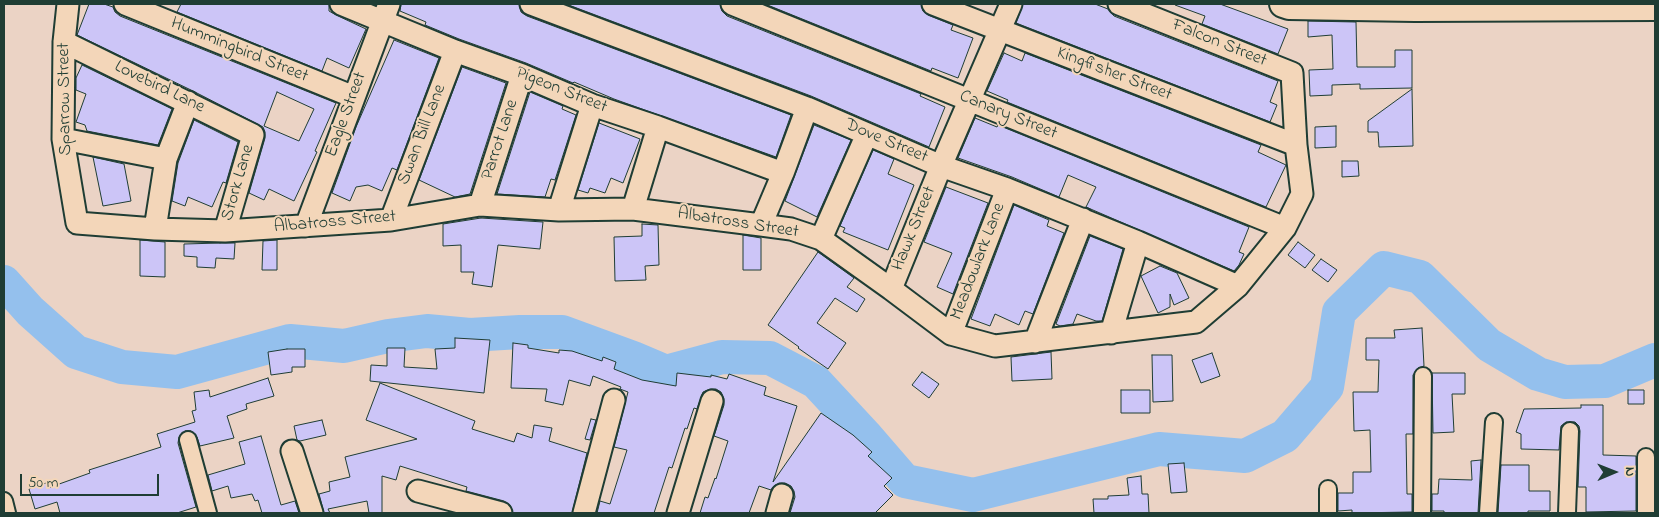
<!DOCTYPE html>
<style>
body{margin:0}
#map{position:relative;width:1659px;height:517px;overflow:hidden;background:#ebd3c5;font-family:"Indie Flower",sans-serif}
canvas{display:block}
.frame{position:absolute;inset:0;border:5px solid #1f3d34;pointer-events:none}
.north{position:absolute;left:1589px;top:447px;width:50px;height:50px;-webkit-text-stroke:4px #f3d6b9;paint-order:stroke;rotate:89deg;font-size:14px;font-weight:700;line-height:20px;text-align:center;color:#1f3d34}
.north::after{content:'';display:block;margin:auto;width:18px;height:22px;background:#1f3d34;clip-path:polygon(50% 0,100% 100%,50% 72%,0 100%)}
.scale{position:absolute;left:20px;top:474px;width:139px;height:22px;box-sizing:border-box;border:2px solid #1f3d34;border-top:0;padding-left:6px;font-size:15px;line-height:18px;white-space:nowrap;color:#1f3d34;-webkit-text-stroke:4px #f3d6b9;paint-order:stroke}
</style>
<div id="map">
<canvas width="1659" height="517"></canvas>
<div class="frame"></div>
<div class="north">N</div>
<div class="scale">50 m</div>
</div>
<script>
const c = document.querySelector('canvas').getContext('2d');
c.lineJoin = 'round';
const shape = rows => new Path2D(rows.map(r => 'M' + r).join(''));
function trace(path, color, width, dash) { c.strokeStyle = color; c.lineWidth = width; c.lineCap = dash ? 'butt' : 'round'; c.setLineDash(dash || []); c.stroke(path); }
function fillPath(path, color) { c.fillStyle = color; c.fill(path, 'evenodd'); }
function label(font, color, halo, rows, align = 'center') {
  c.font = font + ' "Indie Flower",sans-serif'; c.lineWidth = 4; c.setLineDash([]); c.textBaseline = 'middle'; c.strokeStyle = halo; c.fillStyle = color; for (const [text, x, y, turn = 0] of rows) {
    c.save(); c.translate(x, y); c.rotate((+turn || 0) * Math.PI / 180); c.textAlign = isNaN(turn) ? turn : align; if (halo) c.strokeText(text, 0, 0); c.fillText(text, 0, 0); c.restore();
  }
}
const river = shape([
 [4,282,30,311,76,352,122,367,177,372,290,341,344,346,388,336,427,331,470,335,520,332,562,332,633,358,666,372,722,357,770,358,816,382,867,437,905,481,973,495,1159,449,1245,456,1285,436,1327,387,1339,312,1384,268,1420,277,1489,345,1538,374,1565,382,1605,381,1655,360]
]);
const building = shape([
 [89,4,104,4,113,7,115,12,120,16,336,103,315,151,317,152,294,201,269,189,264,200,249,193,265,138,265,132,263,127,193,91,77,35,89,4],
 [277,92,314,109,299,141,264,126,277,92],
 [181,4,329,4,329,11,336,15,366,29,349,68,327,58,322,71,177,12,181,4],
 [401,4,519,4,521,12,527,16,791,115,776,157,614,99,574,82,573,83,526,63,459,39,425,25,426,22,400,11,401,4],
 [566,4,720,4,722,11,727,16,921,94,920,96,945,107,929,147,811,96,566,4],
 [765,4,921,4,923,11,928,15,953,25,951,30,973,38,958,78,932,68,931,71,765,4],
 [1023,4,1095,4,1108,9,1114,16,1278,81,1270,102,1277,105,1270,122,1016,23,1023,4],
 [1176,4,1220,4,1288,29,1278,54,1202,24,1205,16,1175,5,1176,4],
 [1308,21,1356,22,1357,67,1395,67,1395,50,1412,50,1412,88,1360,89,1360,84,1332,85,1332,95,1310,96,1309,70,1333,69,1332,35,1308,37,1308,21],
 [394,40,439,58,397,170,392,168,382,191,368,185,356,187,350,201,332,193,356,127,394,40],
 [1004,53,1022,61,1025,53,1261,145,1258,152,1286,165,1266,207,1007,102,1008,100,987,91,1004,53],
 [82,65,172,109,158,145,87,131,85,125,76,122,86,94,76,90,76,78,82,65],
 [462,67,506,83,470,194,455,197,419,180,462,67],
 [1412,89,1413,146,1379,147,1378,132,1368,132,1368,121,1412,89],
 [530,92,563,106,562,109,576,115,555,180,551,179,545,197,497,194,530,92],
 [975,118,997,127,998,125,1249,227,1239,252,1244,254,1239,265,1234,271,1086,207,1096,187,1068,175,1059,197,1012,177,958,158,975,118],
 [194,120,238,142,226,183,223,182,212,207,188,197,185,206,172,201,178,163,194,120],
 [599,123,640,139,623,183,611,178,605,193,590,188,588,193,578,190,599,123],
 [814,125,851,140,817,217,785,201,814,125],
 [1336,126,1336,147,1315,148,1315,127,1336,126],
 [873,150,894,159,888,174,914,185,888,250,843,232,845,228,840,226,873,150],
 [93,157,124,164,131,201,103,206,93,157],
 [1342,161,1358,161,1359,176,1342,177,1342,161],
 [946,187,988,203,953,294,937,287,952,253,924,242,946,187],
 [1014,205,1049,220,1047,226,1064,233,1033,314,1025,311,1019,325,995,314,990,326,971,319,1014,205],
 [481,218,543,222,540,249,498,245,492,287,472,284,474,272,461,272,461,245,443,246,443,224,481,218],
 [642,224,658,225,659,265,645,266,646,280,615,281,614,237,642,236,642,224],
 [743,235,761,238,761,270,743,270,743,235],
 [1090,236,1123,249,1102,321,1096,321,1077,314,1073,324,1060,326,1056,324,1090,236],
 [140,240,165,242,165,277,140,276,140,240],
 [277,240,277,270,262,270,263,241,277,240],
 [1298,242,1315,255,1305,268,1288,255,1298,242],
 [220,243,235,243,234,259,216,258,215,268,197,267,197,257,184,256,184,244,220,243],
 [818,252,854,278,847,287,865,299,857,312,835,298,817,323,846,343,828,369,798,348,799,347,768,325,818,252],
 [1321,259,1337,270,1328,282,1312,270,1321,259],
 [1160,266,1177,273,1189,298,1174,305,1170,294,1170,307,1158,313,1141,276,1160,266],
 [1422,328,1424,366,1418,368,1413,375,1413,434,1406,434,1407,494,1412,494,1412,512,1352,513,1352,510,1338,511,1338,493,1353,493,1353,472,1371,472,1370,430,1354,431,1353,392,1378,392,1379,360,1366,360,1366,338,1395,338,1394,330,1422,328],
 [455,338,490,340,484,393,370,381,371,365,387,366,387,348,405,348,404,367,437,369,435,349,455,348,455,338],
 [513,343,528,345,528,348,559,353,559,350,572,351,602,361,603,357,616,362,614,369,642,380,676,386,677,373,711,377,711,375,727,379,729,374,766,387,764,395,797,406,773,482,821,413,853,435,872,452,868,456,892,478,884,486,893,495,875,513,790,513,795,497,794,491,791,486,785,483,779,483,774,486,771,490,759,486,749,513,700,513,705,497,708,498,715,478,716,479,728,441,714,436,724,405,724,399,721,392,716,389,710,389,703,392,697,409,694,408,687,429,685,428,672,468,669,467,654,513,597,513,600,501,610,504,627,450,614,447,628,392,620,389,621,387,593,376,590,386,569,380,563,405,545,401,547,389,511,388,513,343],
 [287,349,305,349,305,367,292,367,292,372,271,375,268,352,287,349],
 [1051,352,1052,379,1012,381,1011,357,1051,352],
 [1212,353,1220,376,1201,383,1192,360,1212,353],
 [1152,355,1172,355,1173,401,1153,402,1152,355],
 [922,372,939,384,929,398,912,385,922,372],
 [1432,373,1465,373,1465,394,1452,394,1454,432,1433,433,1432,373],
 [268,378,274,396,246,404,247,409,227,416,234,438,200,446,197,437,191,431,185,431,179,437,178,443,196,507,177,513,60,513,57,502,35,509,29,489,46,483,48,488,90,473,89,470,161,447,157,434,195,422,192,411,196,410,194,392,209,390,210,397,268,378],
 [380,383,475,421,472,429,514,442,517,433,532,438,534,425,552,428,549,441,587,453,572,513,513,513,510,505,504,501,466,491,467,487,400,466,396,480,382,476,382,513,369,513,367,501,328,509,330,513,324,513,319,494,330,491,329,482,350,477,345,457,417,439,366,420,380,383],
 [1121,390,1150,390,1150,413,1121,413,1121,390],
 [1628,390,1644,390,1644,404,1628,404,1628,390],
 [1581,405,1603,405,1603,455,1636,456,1636,511,1586,512,1586,487,1578,487,1580,431,1579,426,1575,422,1566,422,1561,426,1559,450,1521,449,1521,434,1516,432,1524,409,1581,408,1581,405],
 [591,419,596,420,590,440,585,439,591,419],
 [322,420,326,435,300,441,297,440,294,426,322,420],
 [261,436,281,505,295,501,299,513,262,513,258,500,255,501,252,494,231,498,228,486,212,491,208,475,245,464,239,442,261,436],
 [1481,460,1478,513,1444,513,1444,511,1432,511,1432,494,1438,494,1439,479,1472,480,1471,461,1481,460],
 [1184,463,1187,492,1171,493,1168,464,1184,463],
 [1501,465,1529,465,1529,491,1550,491,1550,511,1528,511,1528,513,1498,513,1501,465],
 [1141,476,1142,494,1148,494,1149,513,1094,513,1093,499,1108,499,1108,496,1129,495,1127,478,1141,476]
]);
const pedestrian = shape([
 [188,440,208,513],
 [4,501,7,513],
 [1328,513,1328,489],
 [1422,513,1423,376],
 [1488,513,1494,422],
 [1567,513,1570,431],
 [1646,513,1646,457]
]);
const minor = shape([
 [68,4,64,42,63,139,77,223,155,229,225,231,391,220,480,205,559,210,633,209,761,225,791,229,821,239,891,289,951,334,995,346,1196,322,1238,286,1285,228,1302,194,1296,145,1292,73,1119,4],
 [125,4,354,97],
 [341,4,455,51,522,75,592,105,658,127,783,173],
 [531,4,807,108,941,166,1007,189,1138,242,1238,286],
 [732,4,1285,228],
 [933,4,1296,145],
 [64,42,253,135,225,231],
 [63,139,166,159],
 [480,205,522,75],
 [633,209,658,127],
 [559,210,592,105],
 [391,220,455,51],
 [761,225,783,173,807,108],
 [306,226,389,4],
 [155,229,166,159,188,102],
 [821,239,867,134],
 [891,289,941,166,1011,4],
 [1111,333,1138,242],
 [951,334,1007,189],
 [1035,342,1083,219],
 [292,451,312,513],
 [418,491,501,513],
 [584,513,614,400],
 [678,513,712,401],
 [777,513,782,495]
]);
const tertiary = shape([
 [1283,4,1289,6,1415,8,1655,7]
]);
const streetNames = [
 ["Falcon Street",1219,44,22],
 ["Hummingbird Street",239,51,22],
 ["Kingfisher Street",1114,75,21],
 ["Lovebird Lane",159,88,26],
 ["Pigeon Street",561,91,22],
 ["Sparrow Street",66,99,-91],
 ["Eagle Street",347,115,-70],
 ["Canary Street",1008,116,22],
 ["Swan Bill Lane",423,135,-69],
 ["Parrot Lane",501,140,-72],
 ["Dove Street",886,142,23],
 ["Stork Lane",239,183,-74],
 ["Albatross Street",335,223,-5],
 ["Albatross Street",738,224,9],
 ["Hawk Street",915,229,-68],
 ["Meadowlark Lane",979,262,-69]
];
trace(river, '#94c0ed', 34);
fillPath(building, '#ccc5f7');
trace(building, '#1f3d34', 1);
trace(pedestrian, '#1f3d34', 20);
trace(minor, '#1f3d34', 25);
trace(tertiary, '#1f3d34', 30);
trace(pedestrian, '#f3d6b9', 16);
trace(minor, '#f3d6b9', 21);
trace(tertiary, '#f3d6b9', 26);
label('18px', '#1f3d34', '#f3d6b9', streetNames);
</script>
